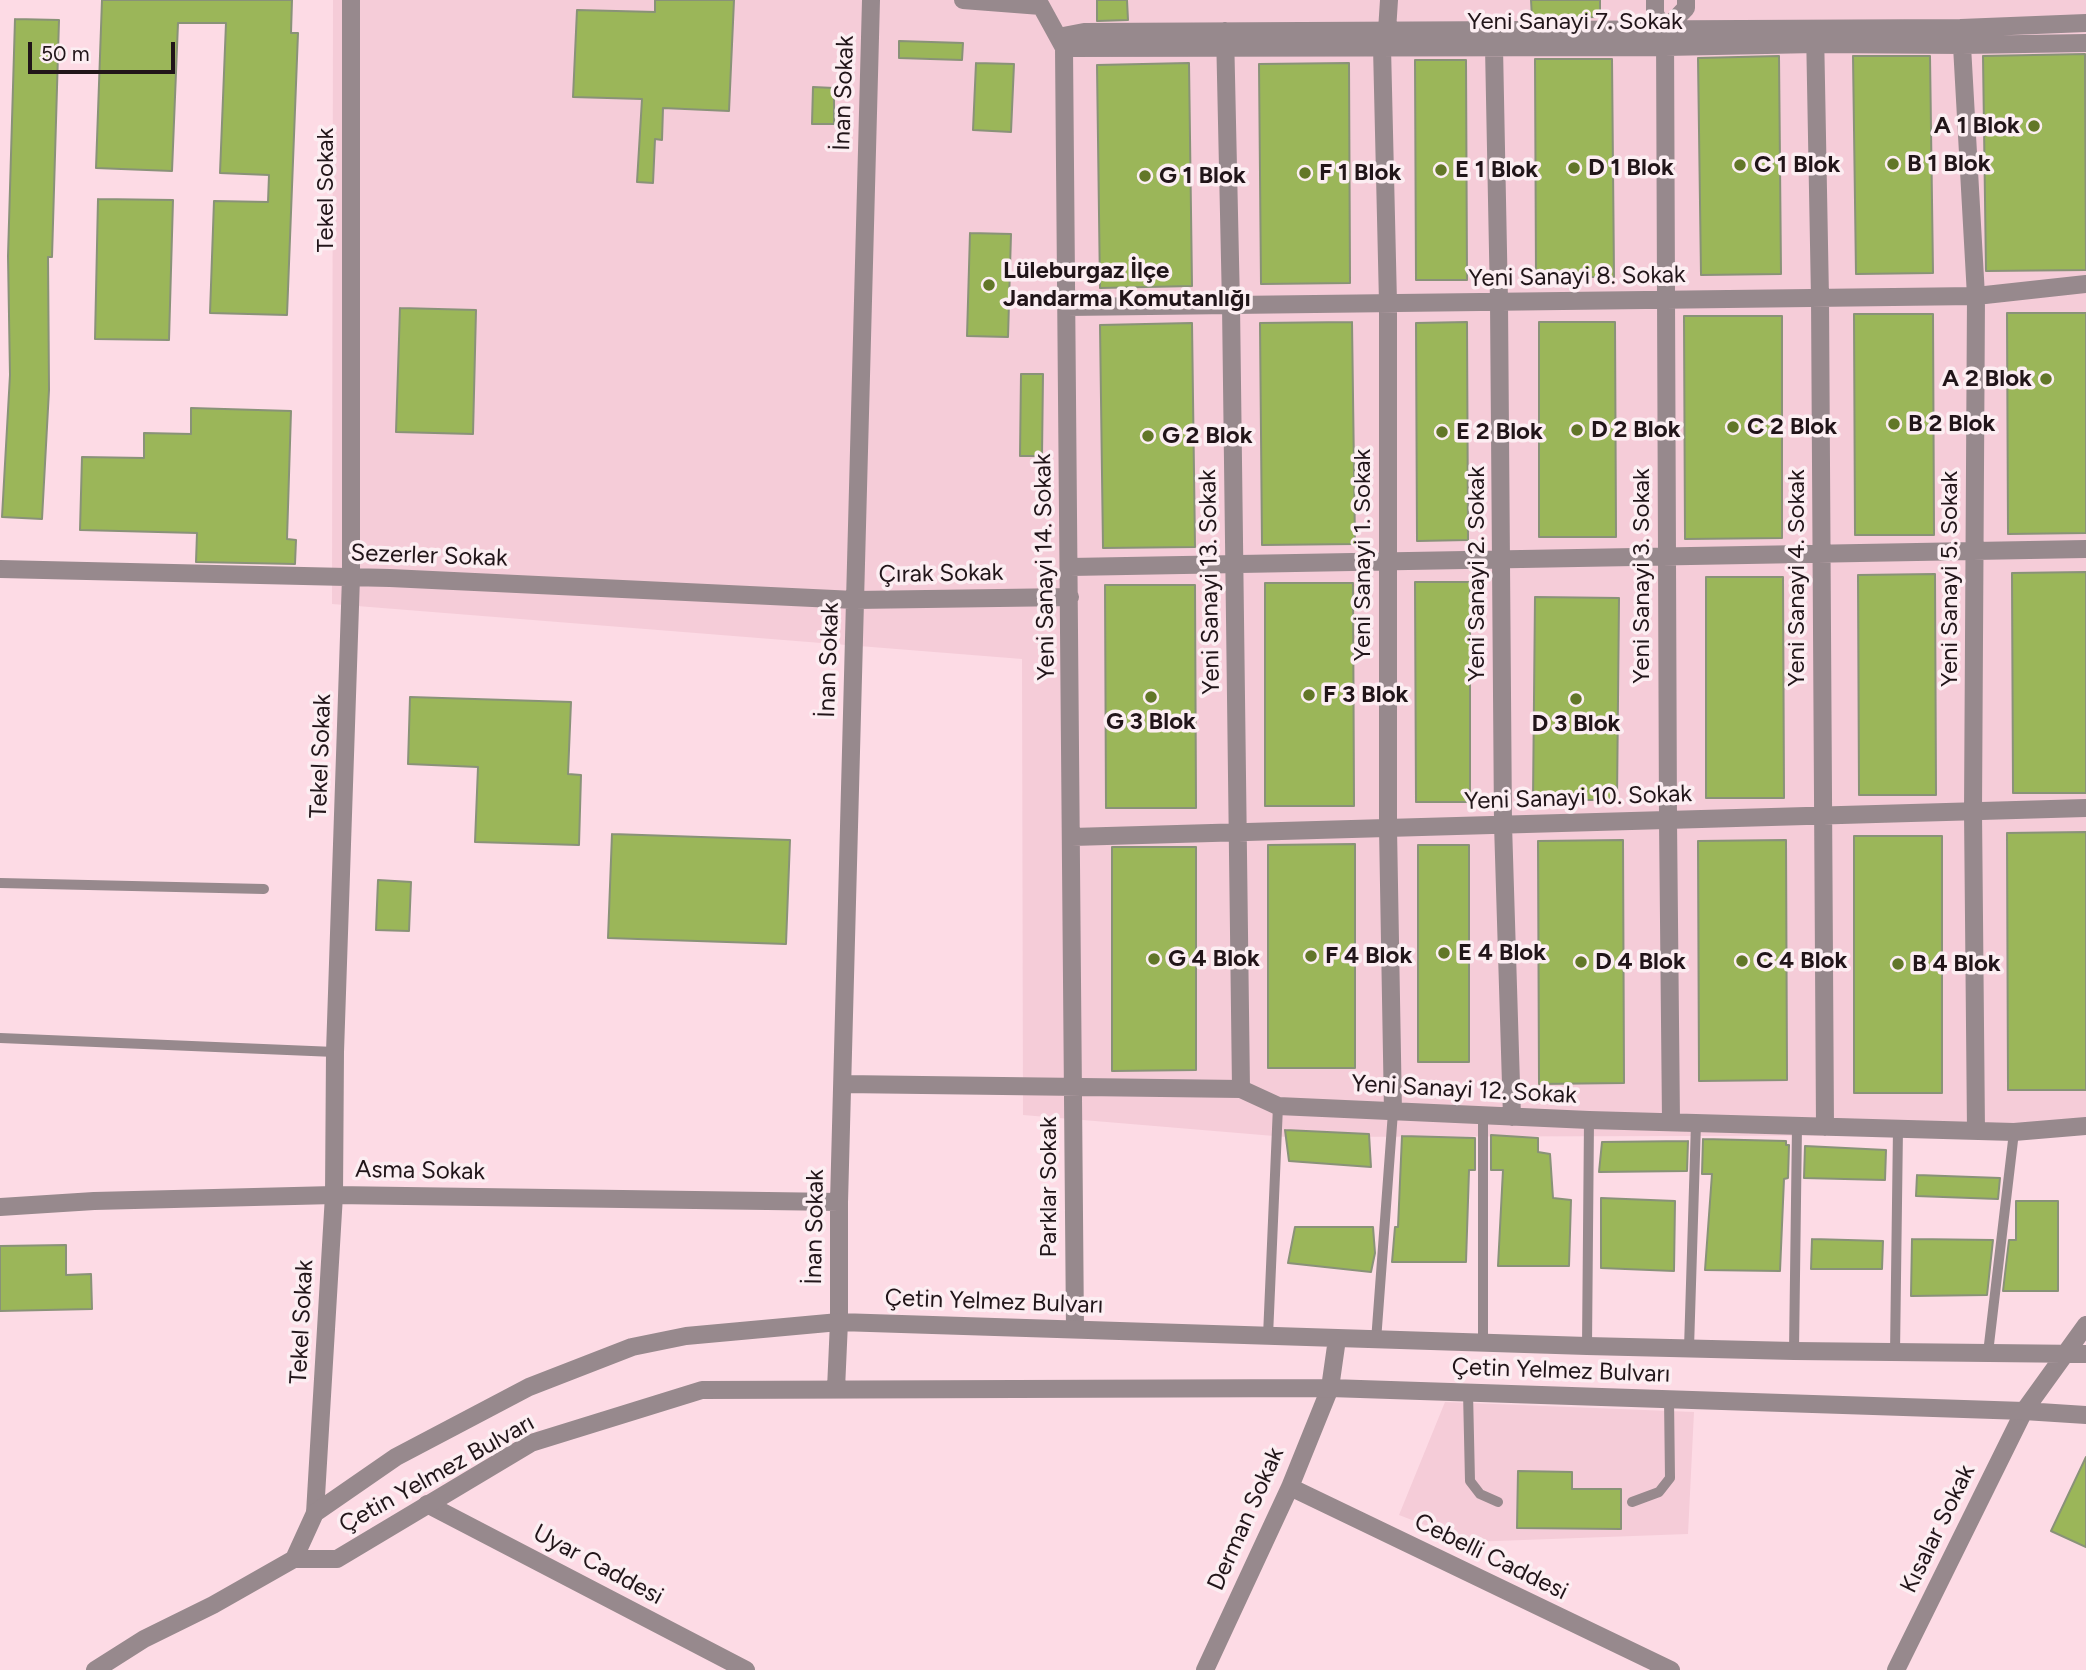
<!DOCTYPE html>
<meta charset="utf-8">
<style>
body{margin:0}
#map{position:relative;width:2086px;height:1670px;overflow:hidden;background:#fddbe5;font-family:Figtree,sans-serif}
canvas{display:block}
.scale{position:absolute;left:28px;top:42px;width:147px;height:32px;box-sizing:border-box;border:4px solid #211519;border-top:0;padding-left:9px;font-size:21px;line-height:24px;white-space:nowrap;color:#211519;-webkit-text-stroke:5px #fceef2;paint-order:stroke}
</style>
<div id="map">
<canvas width="2086" height="1670"></canvas>
<div class="scale">50 m</div>
</div>
<script>
const c = document.querySelector('canvas').getContext('2d');
c.lineJoin = 'round';
function fillPath(path, color) { c.fillStyle = color; c.fill(path, 'evenodd'); }
const shape = rows => new Path2D(rows.map(r => 'M' + r).join(''));
function trace(path, color, width, dash) { c.strokeStyle = color; c.lineWidth = width; c.lineCap = dash ? 'butt' : 'round'; c.setLineDash(dash || []); c.stroke(path); }
function label(font, color, halo, rows, align = 'center') {
  c.font = font + ' Figtree,sans-serif'; c.lineWidth = 7; c.setLineDash([]); c.textBaseline = 'middle'; c.strokeStyle = halo; c.fillStyle = color; for (const [text, x, y, turn = 0] of rows) {
    c.save(); c.translate(x, y); c.rotate((+turn || 0) * Math.PI / 180); c.textAlign = isNaN(turn) ? turn : align; if (halo) c.strokeText(text, 0, 0); c.fillText(text, 0, 0); c.restore();
  }
}
const built = shape([
 [333,0,2086,0,2086,1135,1286,1137,1023,1115,1022,659,332,604],
 [1445,1402,1694,1412,1688,1534,1469,1542,1399,1515]
]);
const building = shape([
 [102,0,292,0,291,33,298,33,287,315,210,313,214,201,268,202,269,175,220,173,226,23,178,23,172,171,96,168,102,0],
 [655,0,734,0,729,111,663,108,662,140,655,139,653,183,637,182,642,99,573,97,577,10,655,12,655,0],
 [1097,0,1127,0,1128,20,1097,21,1097,0],
 [1531,0,1600,0,1600,17,1532,18,1531,0],
 [15,19,59,20,52,257,48,257,49,390,42,519,2,517,10,375,8,256,15,19],
 [899,41,963,43,962,60,899,58,899,41],
 [2085,54,2086,270,1986,271,1983,56,2085,54],
 [1779,56,1781,274,1701,275,1698,58,1779,56],
 [1853,56,1930,56,1933,273,1856,274,1853,56],
 [1535,59,1612,59,1614,277,1536,277,1535,59],
 [1415,60,1466,60,1467,280,1416,280,1415,60],
 [976,63,1014,64,1011,132,973,130,976,63],
 [1189,63,1192,286,1100,288,1097,65,1189,63],
 [1349,63,1350,283,1261,284,1259,64,1349,63],
 [813,87,834,88,834,124,812,124,813,87],
 [98,199,173,200,169,340,95,339,98,199],
 [970,233,1011,234,1008,337,967,336,970,233],
 [400,308,476,310,473,434,396,432,400,308],
 [2007,313,2086,313,2086,533,2008,534,2007,313],
 [1854,314,1933,314,1934,535,1855,535,1854,314],
 [1684,316,1782,316,1782,538,1685,539,1684,316],
 [1352,322,1355,544,1262,545,1260,323,1352,322],
 [1467,322,1468,540,1417,541,1416,323,1467,322],
 [1539,322,1615,322,1616,537,1539,537,1539,322],
 [1192,323,1195,547,1103,548,1100,325,1192,323],
 [1021,374,1043,374,1042,456,1020,456,1021,374],
 [191,408,291,411,287,539,296,540,295,564,196,562,197,533,80,530,82,457,144,458,144,433,191,434,191,408],
 [2086,572,2086,793,2013,793,2012,573,2086,572],
 [1935,574,1936,795,1859,795,1858,575,1935,574],
 [1706,577,1783,577,1784,798,1706,798,1706,577],
 [1415,582,1470,582,1470,802,1416,802,1415,582],
 [1265,583,1353,583,1354,806,1265,806,1265,583],
 [1105,585,1195,585,1196,808,1106,808,1105,585],
 [1535,597,1619,598,1617,800,1533,800,1535,597],
 [410,697,571,702,568,774,581,775,579,845,475,842,478,767,408,764,410,697],
 [2086,832,2086,1090,2008,1090,2007,833,2086,832],
 [612,834,790,840,786,944,608,938,612,834],
 [1854,836,1942,836,1942,1093,1854,1093,1854,836],
 [1623,840,1624,1083,1539,1084,1538,841,1623,840],
 [1786,840,1787,1080,1699,1081,1698,841,1786,840],
 [1355,844,1355,1068,1268,1068,1268,845,1355,844],
 [1418,845,1469,845,1469,1062,1418,1062,1418,845],
 [1112,847,1196,847,1196,1070,1112,1071,1112,847],
 [378,880,411,882,409,931,376,930,378,880],
 [1285,1130,1369,1134,1371,1167,1289,1161,1285,1130],
 [1491,1135,1538,1138,1538,1152,1550,1154,1553,1198,1571,1200,1569,1266,1498,1266,1503,1170,1491,1170,1491,1135],
 [1402,1136,1475,1138,1475,1170,1469,1170,1466,1262,1392,1262,1395,1227,1398,1227,1402,1136],
 [1703,1139,1786,1141,1786,1145,1789,1145,1788,1178,1784,1179,1780,1271,1705,1270,1712,1174,1702,1174,1703,1139],
 [1688,1141,1687,1171,1599,1172,1602,1142,1688,1141],
 [1805,1146,1886,1150,1885,1180,1804,1178,1805,1146],
 [1917,1175,2000,1178,1998,1199,1916,1196,1917,1175],
 [1601,1198,1675,1201,1674,1271,1601,1268,1601,1198],
 [2016,1201,2058,1201,2058,1291,2003,1291,2009,1240,2016,1240,2016,1201],
 [1295,1227,1373,1227,1375,1253,1371,1272,1288,1263,1295,1227],
 [1812,1239,1883,1241,1882,1269,1811,1269,1812,1239],
 [1912,1239,1993,1240,1987,1295,1911,1296,1912,1239],
 [66,1245,66,1275,91,1274,92,1309,0,1311,0,1246,66,1245],
 [2086,1457,2086,1547,2051,1531,2086,1457],
 [1518,1471,1572,1472,1572,1489,1621,1489,1621,1529,1517,1528,1518,1471]
]);
const service = shape([
 [0,883,264,889],
 [0,1038,335,1052],
 [1483,1115,1483,1342],
 [1268,1336,1278,1106],
 [1376,1341,1393,1112],
 [1587,1346,1589,1120],
 [1689,1348,1696,1123],
 [1794,1351,1797,1126],
 [1895,1353,1898,1128],
 [1988,1353,2014,1132],
 [1468,1392,1470,1481,1480,1494,1498,1502],
 [1632,1502,1659,1492,1670,1478,1669,1399]
]);
const minor = shape([
 [963,0,1041,6,1064,48,1075,1329],
 [1389,0,1387,31,1382,47,1388,303,1388,828,1393,1112],
 [1655,0,1655,14,1665,30,1668,820,1671,1122],
 [1961,28,1976,296,1973,811,1976,1131],
 [1815,29,1820,298,1825,1127],
 [1496,30,1494,47,1499,302,1503,824,1512,1117],
 [1665,30,1686,8,1686,0],
 [1225,31,1231,305,1241,1089],
 [1058,37,1084,32,1961,28,2086,23],
 [1064,48,1665,47,1816,44,1962,45,2086,43],
 [1067,307,1976,296,2086,284],
 [1070,567,2086,549],
 [0,569,390,578,855,600,1070,597],
 [1072,837,2086,808],
 [843,1084,1241,1089,1278,1106,1589,1120,2014,1132,2086,1126],
 [0,1207,94,1201,334,1195,839,1202],
 [839,1322,839,1202,871,0],
 [1290,1487,1671,1670],
 [427,1504,746,1670],
 [315,1513,334,1195,335,1052,351,577,351,0],
 [1205,1670,1290,1487,1330,1388],
 [1896,1670,2024,1411]
]);
const tertiary = shape([
 [1330,1388,1337,1339],
 [836,1389,839,1322],
 [2024,1411,2086,1325],
 [294,1559,315,1513,396,1457,529,1387,632,1347,686,1336,839,1322,1587,1346,1794,1351,2086,1354],
 [95,1670,144,1639,213,1605,294,1559,337,1559,531,1443,702,1390,1330,1388,2024,1411,2086,1415]
]);
const markers = [
 [2034,126,7,"#627728"],
 [1893,164,7,"#627728"],
 [1740,165,7,"#627728"],
 [1574,168,7,"#627728"],
 [1441,170,7,"#627728"],
 [1305,173,7,"#627728"],
 [1145,176,7,"#627728"],
 [989,285,7,"#627728"],
 [2046,379,7,"#627728"],
 [1894,424,7,"#627728"],
 [1733,427,7,"#627728"],
 [1577,430,7,"#627728"],
 [1442,432,7,"#627728"],
 [1148,436,7,"#627728"],
 [1309,695,7,"#627728"],
 [1151,697,7,"#627728"],
 [1576,699,7,"#627728"],
 [1444,953,7,"#627728"],
 [1311,956,7,"#627728"],
 [1154,959,7,"#627728"],
 [1742,961,7,"#627728"],
 [1581,962,7,"#627728"],
 [1898,964,7,"#627728"]
];
const streetNames = [
 ["Yeni Sanayi 7. Sokak",1575,22],
 ["İnan Sokak",844,93,-88],
 ["Tekel Sokak",326,190,-90],
 ["Yeni Sanayi 8. Sokak",1577,277,-1],
 ["Yeni Sanayi 1. Sokak",1363,555,-90],
 ["Sezerler Sokak",429,556,2],
 ["Yeni Sanayi 14. Sokak",1045,567,-91],
 ["Çırak Sokak",941,574,-1],
 ["Yeni Sanayi 2. Sokak",1477,574,-90],
 ["Yeni Sanayi 3. Sokak",1642,576,-90],
 ["Yeni Sanayi 4. Sokak",1797,578,-90],
 ["Yeni Sanayi 5. Sokak",1950,579,-90],
 ["Yeni Sanayi 13. Sokak",1210,582,-91],
 ["İnan Sokak",829,660,-88],
 ["Tekel Sokak",321,756,-88],
 ["Yeni Sanayi 10. Sokak",1578,798,-2],
 ["Yeni Sanayi 12. Sokak",1464,1090,3],
 ["Asma Sokak",420,1171,1],
 ["Parklar Sokak",1049,1187,-90],
 ["İnan Sokak",815,1227,-89],
 ["Çetin Yelmez Bulvarı",994,1302,2],
 ["Tekel Sokak",302,1322,-87],
 ["Çetin Yelmez Bulvarı",1561,1371,2],
 ["Çetin Yelmez Bulvarı",437,1474,-29],
 ["Derman Sokak",1246,1519,-66],
 ["Kısalar Sokak",1938,1529,-64],
 ["Cebelli Caddesi",1491,1557,26],
 ["Uyar Caddesi",598,1565,28]
];
const poiNames = [
 ["A 1 Blok",2020,126,"right"],
 ["B 1 Blok",1907,164],
 ["C 1 Blok",1754,165],
 ["D 1 Blok",1588,168],
 ["E 1 Blok",1455,170],
 ["F 1 Blok",1319,173],
 ["G 1 Blok",1159,176],
 ["Lüleburgaz İlçe",1003,271],
 ["Jandarma Komutanlığı",1003,299],
 ["A 2 Blok",2032,379,"right"],
 ["B 2 Blok",1908,424],
 ["C 2 Blok",1747,427],
 ["D 2 Blok",1591,430],
 ["E 2 Blok",1456,432],
 ["G 2 Blok",1162,436],
 ["F 3 Blok",1323,695],
 ["G 3 Blok",1151,722,"center"],
 ["D 3 Blok",1576,724,"center"],
 ["E 4 Blok",1458,953],
 ["F 4 Blok",1325,956],
 ["G 4 Blok",1168,959],
 ["C 4 Blok",1756,961],
 ["D 4 Blok",1595,962],
 ["B 4 Blok",1912,964]
];
fillPath(built, '#f5ccd8');
fillPath(building, '#9bb659');
trace(building, '#899278', 2);
trace(service, '#97898d', 10);
trace(minor, '#97898d', 18);
trace(tertiary, '#97898d', 18);
for (const [x, y, r, color] of markers) { const dot = new Path2D(); dot.arc(x, y, r, 0, 2 * Math.PI); c.fillStyle = color; c.fill(dot); trace(dot, '#fceef2', 2.5); }
label('24px', '#211519', '#fceef2', streetNames);
label('bold 24px', '#211519', '#fceef2', poiNames, 'left');
</script>
